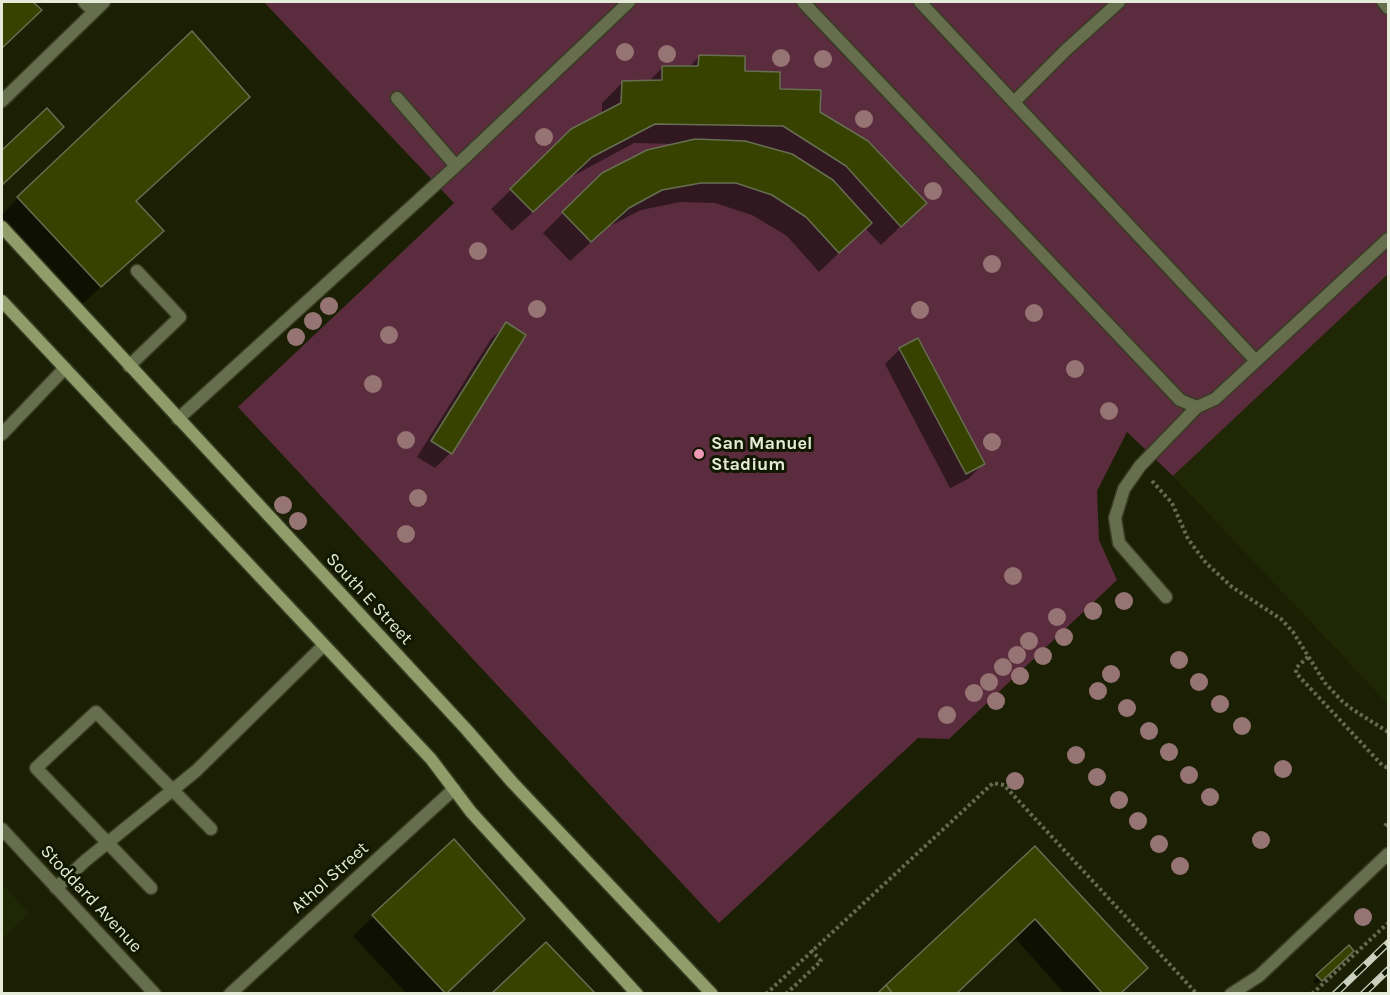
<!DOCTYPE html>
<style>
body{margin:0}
#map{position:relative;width:1390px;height:995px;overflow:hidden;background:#1b2005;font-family:Karla,sans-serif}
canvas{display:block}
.frame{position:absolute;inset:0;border:3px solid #e5ead9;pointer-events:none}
</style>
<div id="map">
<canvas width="1390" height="995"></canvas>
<div class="frame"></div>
</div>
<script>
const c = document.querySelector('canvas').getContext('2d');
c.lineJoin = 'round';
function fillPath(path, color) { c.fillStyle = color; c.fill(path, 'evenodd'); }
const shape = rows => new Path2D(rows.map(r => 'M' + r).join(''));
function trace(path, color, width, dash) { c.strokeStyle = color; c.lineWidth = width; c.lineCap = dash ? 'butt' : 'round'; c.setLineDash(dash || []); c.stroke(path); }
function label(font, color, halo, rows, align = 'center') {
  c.font = font + ' Karla,sans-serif'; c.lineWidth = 6; c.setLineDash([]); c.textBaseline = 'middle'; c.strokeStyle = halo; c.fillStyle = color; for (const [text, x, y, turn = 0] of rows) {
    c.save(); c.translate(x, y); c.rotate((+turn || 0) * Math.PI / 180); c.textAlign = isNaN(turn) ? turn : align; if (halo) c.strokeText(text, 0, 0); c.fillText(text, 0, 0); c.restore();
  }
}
const built = shape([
 [1388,274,1388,704,1173,476],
 [2,884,29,913,2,939]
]);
const green = shape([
 [264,2,1388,2,1388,274,1173,476,1127,432,1097,491,1099,540,1117,580,949,739,918,738,719,923,238,407,454,203]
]);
const shadow = shape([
 [2,2,31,2,40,10,2,47],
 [699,57,744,73,819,113,925,203,881,245,865,228,819,272,787,236,752,215,715,203,680,202,641,210,608,227,570,261,543,233,603,174,677,144,634,143,571,177,512,231,491,209,511,190,602,115,602,103,622,83,648,82,663,67,688,68],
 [228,116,135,202,142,250,80,306,2,221,2,215,18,198],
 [506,324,524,335,450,453,435,468,417,457,491,339],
 [900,349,983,464,968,479,950,488,885,364],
 [454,841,504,939,445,994,407,994,353,936],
 [1035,848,1120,994,1065,994,1015,938],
 [1348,947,1352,951,1316,985,1313,981]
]);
const building = shape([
 [2,2,33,2,42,10,2,48,2,2],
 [192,31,250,97,136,201,164,231,101,287,17,197,192,31],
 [699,55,745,56,745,71,780,72,780,89,821,90,820,112,868,141,927,203,901,227,846,166,783,126,655,124,592,157,533,212,510,189,571,129,621,103,622,81,662,80,662,66,698,66,699,55],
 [47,108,64,127,2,185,2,150,47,108],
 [695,139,745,141,792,154,833,180,872,223,839,253,806,217,772,195,736,183,701,183,662,190,629,208,591,242,562,212,602,173,647,150,695,139],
 [506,322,526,335,452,454,431,441,506,322],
 [918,338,985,464,966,474,899,348,918,338],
 [454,839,525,919,446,994,372,915,454,839],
 [1035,846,1148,968,1120,994,1103,994,1035,919,956,994,893,994,886,985,1035,846],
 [546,942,596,994,491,994,546,942],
 [1349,945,1354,951,1322,981,1316,975,1349,945],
 [886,985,893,994,877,994,886,985]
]);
const path = shape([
 [1152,481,1172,503,1188,539,1206,563,1232,587,1281,619,1293,632,1325,683,1342,701,1352,709,1388,732],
 [1308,657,1296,668,1296,673,1382,765,1388,768],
 [1385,826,1388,822],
 [766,994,993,783,1004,785,1197,994],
 [786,994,821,961,811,950],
 [1312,994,1388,923]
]);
const service = shape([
 [84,2,93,11],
 [803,2,1180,400,1197,407,1215,399,1388,239],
 [920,2,1256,361],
 [1383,2,1388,8],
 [397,98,456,166],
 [2,101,104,2],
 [1015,101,1066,50,1119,2],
 [129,366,180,317,137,271],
 [178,419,456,166,629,2],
 [2,434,65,368],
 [1166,597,1119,543,1115,518,1124,489,1140,466,1197,407],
 [56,888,85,861,196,771,324,645],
 [151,888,36,768,96,712,211,829],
 [1231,994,1259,976,1388,854]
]);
const minor = shape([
 [2,829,155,994],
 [230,994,454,789]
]);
const secondary = shape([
 [2,227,466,729,512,782,712,994],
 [2,301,431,759,471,812,637,994]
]);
const rail = shape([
 [1335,994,1388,943],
 [1363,994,1388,970]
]);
const trees = [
 [625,52],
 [667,54],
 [781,58],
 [823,59],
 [864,119],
 [544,137],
 [933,191],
 [478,251],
 [992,264],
 [329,306],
 [537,309],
 [920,310],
 [1034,313],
 [313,321],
 [389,335],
 [296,337],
 [1075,369],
 [373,384],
 [1109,411],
 [406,440],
 [992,442],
 [418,498],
 [283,505],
 [298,521],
 [406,534],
 [1013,576],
 [1124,601],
 [1093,611],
 [1057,617],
 [1064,637],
 [1029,641],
 [1017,655],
 [1043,656],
 [1179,660],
 [1003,667],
 [1111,674],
 [1020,676],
 [989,682],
 [1199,682],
 [1098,691],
 [974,693],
 [996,701],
 [1220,704],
 [1127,708],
 [947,715],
 [1242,726],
 [1149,731],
 [1169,752],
 [1076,755],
 [1283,769],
 [1189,775],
 [1097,777],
 [1015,781],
 [1210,797],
 [1119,800],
 [1138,821],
 [1261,840],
 [1159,844],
 [1180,866],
 [1363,917]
];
const markers = [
 [699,454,6,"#f09ab7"]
];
const poiNames = [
 ["San Manuel",711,444],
 ["Stadium",711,465]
];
const streetNames = [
 ["South E Street",369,599,47],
 ["Athol Street",330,878,-42],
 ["Stoddard Avenue",91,899,47]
];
fillPath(built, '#202704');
fillPath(green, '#5b2c3d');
fillPath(shadow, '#0007');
fillPath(building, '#374100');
trace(building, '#676f51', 1.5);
trace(service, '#373c23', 15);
trace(minor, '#373c23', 15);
trace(secondary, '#373c23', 15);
trace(path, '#656a52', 4, [3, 3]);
trace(service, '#666e4e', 12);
trace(minor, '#666e4e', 12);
trace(secondary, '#909c69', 12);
trace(rail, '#cbd0be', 7);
trace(rail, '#121700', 4.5, [14]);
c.fillStyle = '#977474';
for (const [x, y] of trees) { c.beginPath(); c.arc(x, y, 9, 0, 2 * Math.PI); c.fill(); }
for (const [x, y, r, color] of markers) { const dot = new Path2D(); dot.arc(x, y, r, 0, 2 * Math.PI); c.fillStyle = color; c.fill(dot); trace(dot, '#121700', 2); }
label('bold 18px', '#e5ead9', '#121700', poiNames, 'left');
label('18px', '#e5ead9', '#121700', streetNames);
</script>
